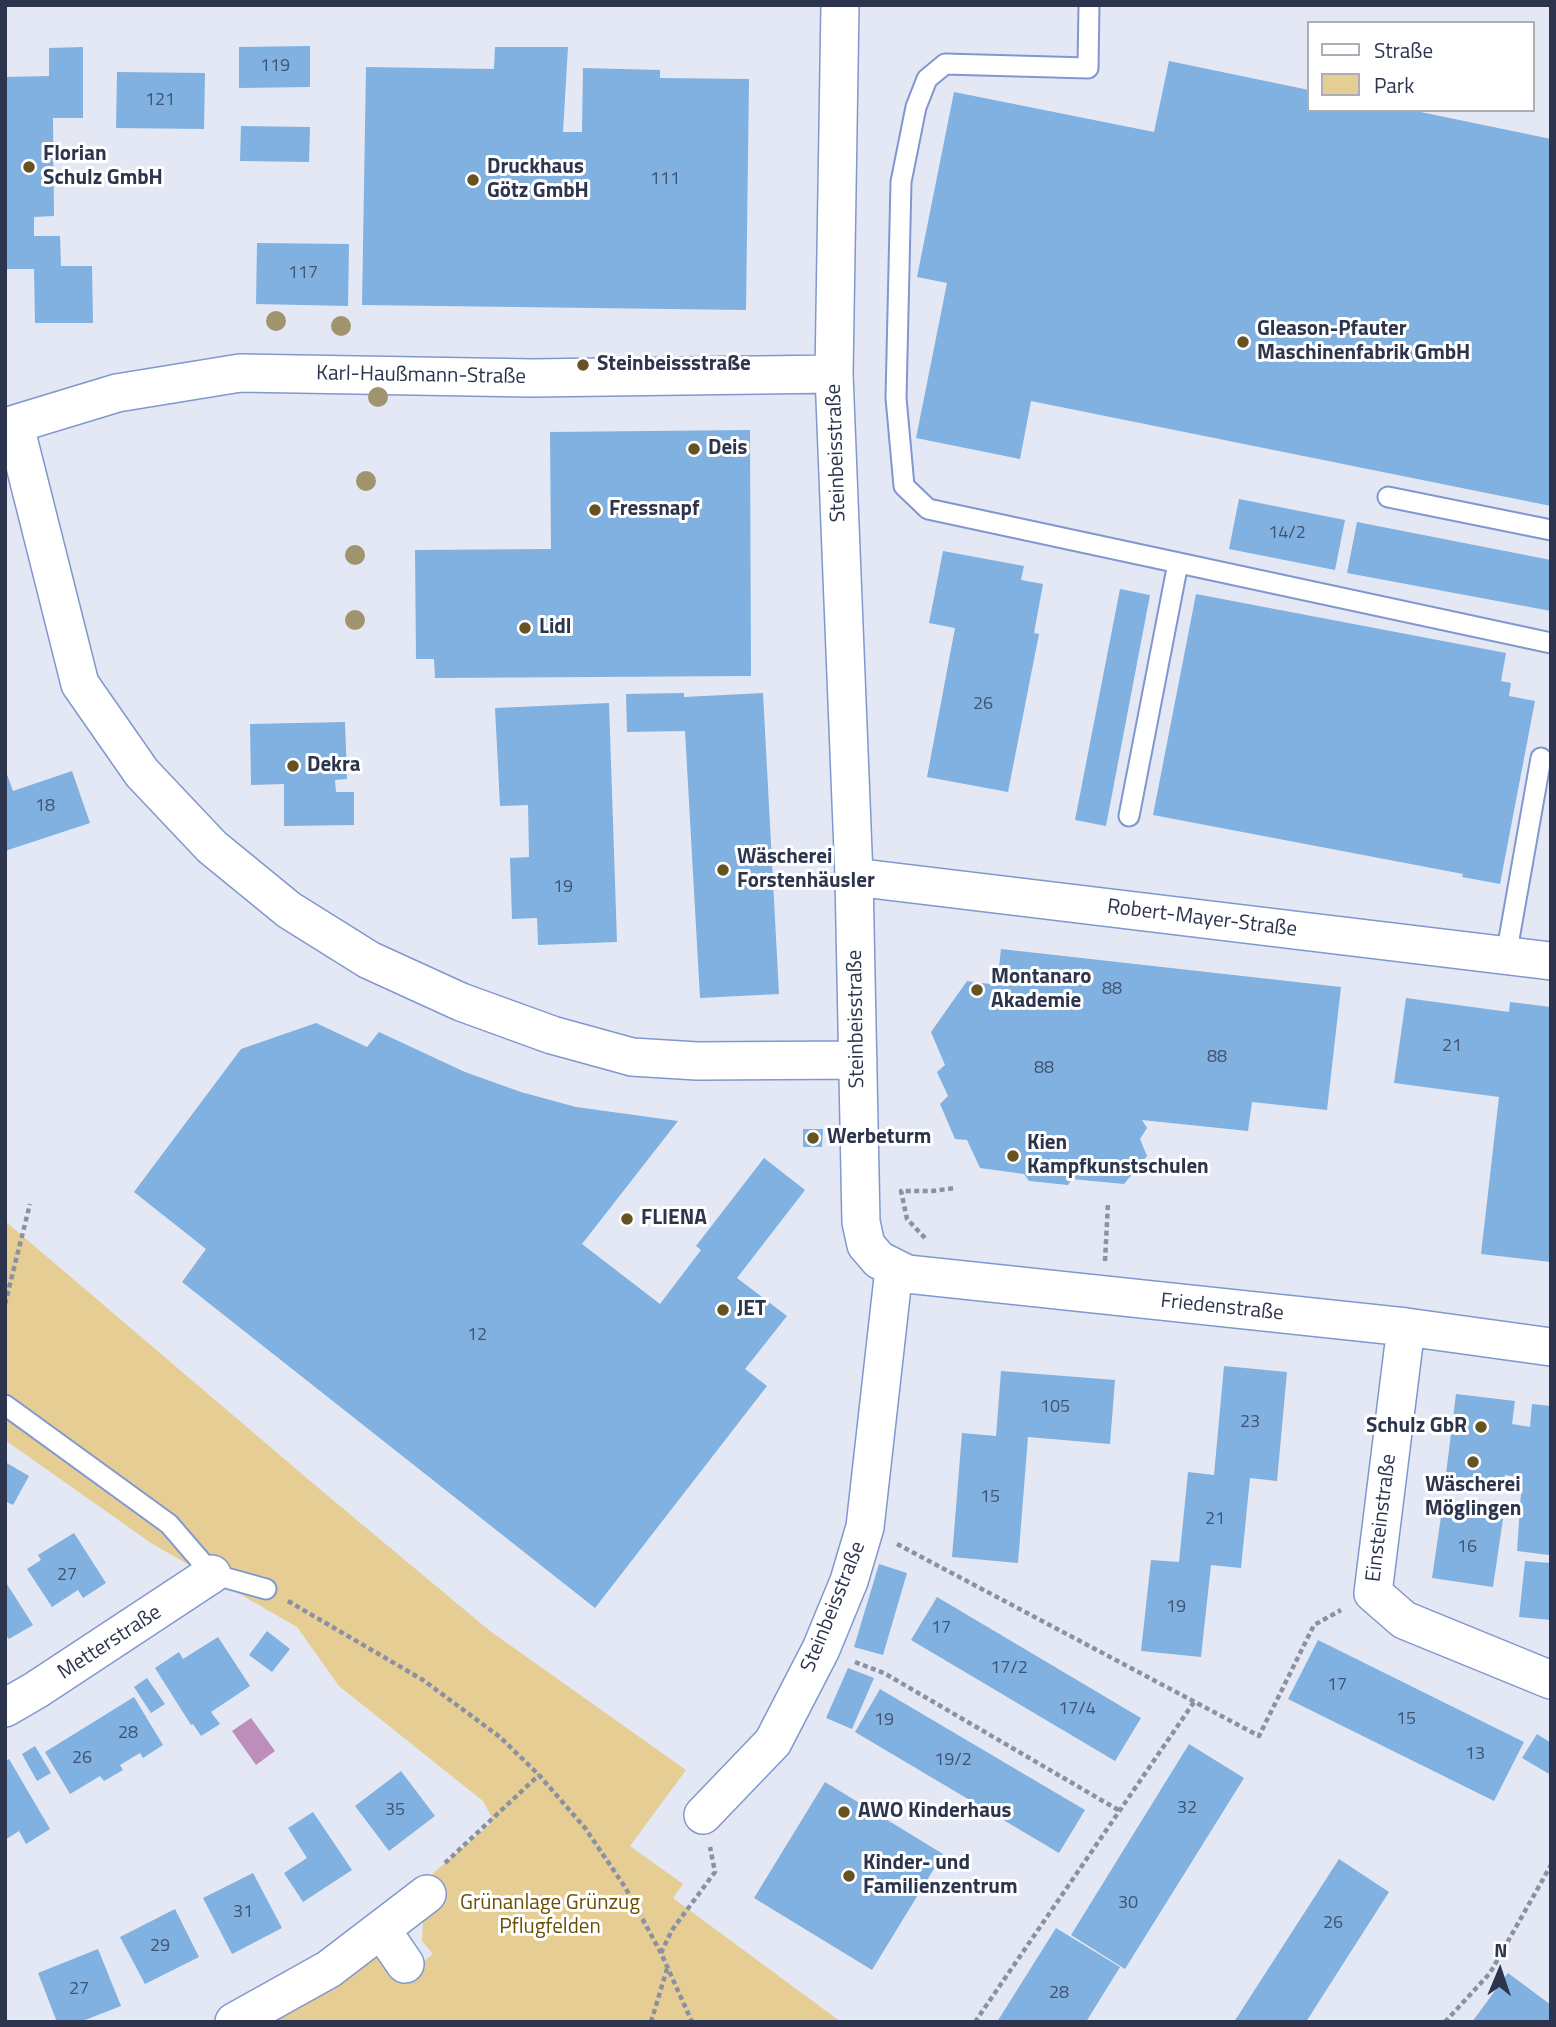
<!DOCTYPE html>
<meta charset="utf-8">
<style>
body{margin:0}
#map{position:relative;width:1556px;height:2027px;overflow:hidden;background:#e3e8f4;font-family:"Titillium Web",sans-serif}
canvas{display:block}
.frame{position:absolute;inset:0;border:7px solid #2c354d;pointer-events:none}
.legend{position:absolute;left:1307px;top:21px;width:228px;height:91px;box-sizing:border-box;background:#fff;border:2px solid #abaeb8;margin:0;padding:9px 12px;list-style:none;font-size:21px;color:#2c354d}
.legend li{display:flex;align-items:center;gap:14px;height:35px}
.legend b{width:35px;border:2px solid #abaeb8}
.north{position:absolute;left:1465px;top:1936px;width:70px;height:70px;-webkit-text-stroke:5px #fff;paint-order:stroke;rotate:2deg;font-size:19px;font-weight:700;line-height:28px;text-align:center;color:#2c354d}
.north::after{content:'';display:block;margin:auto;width:24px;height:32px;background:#2c354d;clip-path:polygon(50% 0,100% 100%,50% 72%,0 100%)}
</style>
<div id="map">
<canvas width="1556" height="2027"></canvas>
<div class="frame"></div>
<ul class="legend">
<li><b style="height:9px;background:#fff"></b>Straße</li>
<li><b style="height:19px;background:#e6cd94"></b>Park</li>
</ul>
<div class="north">N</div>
</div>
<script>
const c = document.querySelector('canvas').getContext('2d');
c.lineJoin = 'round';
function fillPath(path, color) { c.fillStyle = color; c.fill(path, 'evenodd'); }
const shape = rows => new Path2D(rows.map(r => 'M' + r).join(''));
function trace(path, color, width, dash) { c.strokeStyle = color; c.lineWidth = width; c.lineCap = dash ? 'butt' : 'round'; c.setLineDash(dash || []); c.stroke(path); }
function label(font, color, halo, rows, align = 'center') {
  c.font = font + ' "Titillium Web",sans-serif'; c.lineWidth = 6; c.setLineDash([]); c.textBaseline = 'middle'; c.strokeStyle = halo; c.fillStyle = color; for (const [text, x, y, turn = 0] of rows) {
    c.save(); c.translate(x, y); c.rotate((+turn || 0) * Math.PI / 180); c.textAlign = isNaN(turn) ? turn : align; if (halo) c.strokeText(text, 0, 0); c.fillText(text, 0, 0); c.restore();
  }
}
const green = shape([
 [5,1221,316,1486,490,1631,686,1770,630,1846,683,1884,673,1898,841,2022,259,2022,379,1955,401,1980,433,1954,422,1941,423,1919,445,1892,431,1875,494,1821,483,1801,339,1686,297,1627,151,1543,5,1440]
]);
const water = shape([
 [251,1718,275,1751,256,1765,232,1731]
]);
const building = shape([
 [310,46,310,87,239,88,239,47],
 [83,47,83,118,53,118,54,216,34,217,34,236,60,236,61,266,92,266,93,323,35,323,34,269,5,269,5,77,49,76,49,48],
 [495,47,568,47,563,132,582,132,583,68,660,70,660,78,749,79,746,310,362,305,366,67,494,69],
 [1169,61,1309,90,1309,110,1411,110,1551,139,1551,506,1031,401,1020,459,916,438,947,283,917,277,954,92,1154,132],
 [117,72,205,73,204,129,116,128],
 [241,126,310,127,309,162,240,161],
 [257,243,349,244,348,306,256,304],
 [750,430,751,676,435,678,434,659,416,659,415,550,551,549,550,432],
 [1239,499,1345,520,1335,570,1229,549],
 [1357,522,1551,560,1551,611,1347,573],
 [943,551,1024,566,1021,580,1043,584,1034,633,1039,634,1008,792,927,777,955,628,929,623],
 [1120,589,1150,595,1106,826,1075,820],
 [1196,594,1506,653,1501,681,1511,683,1509,696,1535,701,1500,884,1462,877,1463,874,1153,815],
 [684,693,684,697,763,693,779,994,700,998,685,731,627,732,626,694],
 [609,703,617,942,538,945,537,918,512,919,510,858,529,857,528,805,500,806,495,708],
 [345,722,347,779,335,780,336,792,354,792,354,825,284,826,284,784,251,785,250,724],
 [5,769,13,791,72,771,90,823,5,851],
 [1001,949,1341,987,1327,1110,1252,1102,1248,1131,1142,1120,1147,1128,1140,1139,1147,1156,1124,1184,1072,1179,1068,1185,1029,1181,1024,1174,980,1168,967,1140,955,1139,940,1104,948,1096,937,1072,945,1065,931,1032,967,981,997,985],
 [1406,998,1509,1012,1510,1002,1551,1007,1551,1262,1481,1254,1499,1097,1394,1083],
 [316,1023,367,1047,379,1032,465,1072,521,1092,576,1107,678,1121,582,1244,660,1304,701,1250,696,1246,764,1158,805,1190,737,1278,787,1316,745,1369,767,1386,595,1608,182,1282,206,1249,134,1192,241,1049],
 [803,1129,823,1129,822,1147,803,1147],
 [1224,1366,1287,1372,1277,1481,1250,1478,1241,1568,1211,1565,1201,1657,1141,1651,1151,1560,1179,1562,1188,1472,1214,1475],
 [1001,1371,1115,1380,1110,1444,1028,1437,1018,1563,952,1557,962,1433,996,1436],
 [1456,1394,1515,1401,1512,1424,1530,1427,1532,1404,1551,1406,1549,1555,1517,1551,1522,1478,1505,1475,1503,1489,1445,1482],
 [5,1462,29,1476,13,1505,5,1501],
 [1442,1510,1503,1519,1493,1587,1432,1578],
 [74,1533,106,1583,83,1598,78,1590,52,1607,27,1569,41,1560,38,1555],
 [1525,1561,1551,1563,1551,1620,1519,1617],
 [879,1564,907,1573,883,1655,854,1647],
 [5,1581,33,1625,9,1639,5,1634],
 [937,1597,1141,1718,1115,1761,911,1640],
 [267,1631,290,1649,272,1672,249,1655],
 [218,1637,250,1686,211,1712,220,1724,201,1736,193,1724,191,1725,155,1668,179,1652,183,1659],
 [1318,1640,1524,1742,1494,1801,1288,1699],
 [848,1668,874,1678,852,1729,826,1718],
 [147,1678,165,1704,151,1713,134,1687],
 [880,1689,1085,1810,1059,1853,855,1732],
 [134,1697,163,1745,143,1758,140,1753,120,1765,123,1770,104,1781,100,1776,70,1794,45,1752],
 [1537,1734,1551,1743,1551,1775,1522,1758],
 [1189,1744,1244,1778,1125,1969,1071,1935],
 [35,1746,51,1773,37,1781,22,1754],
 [9,1759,50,1829,26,1844,19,1831,5,1840,5,1761],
 [401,1771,435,1816,389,1851,355,1806],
 [825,1782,943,1854,872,1970,754,1898],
 [313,1812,352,1870,303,1902,284,1873,307,1858,288,1828],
 [1339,1859,1389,1892,1327,1989,1306,2022,1234,2022],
 [253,1873,282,1928,232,1954,203,1898],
 [175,1909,199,1957,145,1984,120,1937],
 [1056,1928,1120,1967,1086,2022,997,2022],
 [98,1949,121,2006,80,2022,57,2022,38,1973],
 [1508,1973,1551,2005,1551,2022,1472,2022]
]);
const path = shape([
 [925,1238,907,1219,901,1191,932,1191,955,1188],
 [1105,1261,1108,1203],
 [5,1304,30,1204],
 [897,1544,1259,1736,1314,1625,1341,1610],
 [288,1601,423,1680,500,1737,539,1775,585,1828,625,1887,661,1953,692,2022],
 [855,1662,884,1673,1120,1811],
 [445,1863,539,1775],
 [661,1953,672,1930,715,1872,710,1847],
 [651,2022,667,1969],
 [975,2022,1194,1702],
 [1445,2022,1490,1973,1551,1865]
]);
const lane = shape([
 [1089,5,1088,68,945,64,927,79,916,107,901,182,896,398,904,486,928,509,1551,643],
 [1388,497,1551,530],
 [1129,816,1178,563],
 [1506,956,1541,758],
 [5,1405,169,1524,212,1574,266,1589]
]);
const street = shape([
 [840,5,834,374,854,877,861,1222,866,1245,879,1260,907,1274,1406,1327,1551,1347],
 [15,426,80,684,142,773,212,847,289,910,369,960,461,1002,552,1035,632,1057,697,1061,858,1060],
 [5,427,117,393,240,373,532,378,834,374],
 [854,877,1551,961],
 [1406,1327,1373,1593,1404,1620,1551,1680],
 [5,1708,36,1690,212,1574],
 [703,1815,773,1742,821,1649,849,1581,865,1527,894,1269],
 [381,1929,405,1964],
 [234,2022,329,1969,427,1894]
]);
const trees = [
 [276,321],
 [341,326],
 [378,397],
 [366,481],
 [355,555],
 [355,620]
];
const markers = [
 [29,167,7,"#675322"],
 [473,180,7,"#675322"],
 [1243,342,7,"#675322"],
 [583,365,7,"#675322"],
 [694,449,7,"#675322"],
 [595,510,7,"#675322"],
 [525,628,7,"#675322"],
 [293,766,7,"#675322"],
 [723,870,7,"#675322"],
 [977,990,7,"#675322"],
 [813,1138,7,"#675322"],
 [1013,1156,7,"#675322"],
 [627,1219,7,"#675322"],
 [723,1310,7,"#675322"],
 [1481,1427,7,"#675322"],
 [1473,1462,7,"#675322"],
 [844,1812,7,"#675322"],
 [849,1876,7,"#675322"]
];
const numberNames = [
 ["119",275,67],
 ["121",160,101],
 ["111",665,180],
 ["117",303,274],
 ["14/2",1287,534],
 ["26",983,705],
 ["18",45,807],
 ["19",563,888],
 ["88",1112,990],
 ["21",1452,1047],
 ["88",1217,1058],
 ["88",1044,1069],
 ["12",477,1336],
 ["105",1055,1408],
 ["23",1250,1423],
 ["15",990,1498],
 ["21",1215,1520],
 ["16",1467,1548],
 ["27",67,1576],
 ["19",1176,1608],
 ["17",941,1629],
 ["17/2",1009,1669],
 ["17",1337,1686],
 ["17/4",1077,1710],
 ["15",1406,1720],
 ["19",884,1721],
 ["28",128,1734],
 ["13",1475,1755],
 ["26",82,1759],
 ["19/2",953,1761],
 ["32",1187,1809],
 ["35",395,1811],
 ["30",1128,1904],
 ["31",243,1913],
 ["26",1333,1924],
 ["29",160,1947],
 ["27",79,1990],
 ["28",1059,1994]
];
const poiNames = [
 ["Florian",43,155],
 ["Schulz GmbH",43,179],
 ["Druckhaus",487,168],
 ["Götz GmbH",487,192],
 ["Gleason-Pfauter",1257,330],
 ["Maschinenfabrik GmbH",1257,354],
 ["Steinbeissstraße",597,365],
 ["Deis",708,449],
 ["Fressnapf",609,510],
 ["Lidl",539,628],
 ["Dekra",307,766],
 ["Wäscherei",737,858],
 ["Forstenhäusler",737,882],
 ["Montanaro",991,978],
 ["Akademie",991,1002],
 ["Werbeturm",827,1138],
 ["Kien",1027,1144],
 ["Kampfkunstschulen",1027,1168],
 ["FLIENA",641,1219],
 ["JET",737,1310],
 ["Schulz GbR",1467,1427,"right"],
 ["Wäscherei",1473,1486,"center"],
 ["Möglingen",1473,1510,"center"],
 ["AWO Kinderhaus",858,1812],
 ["Kinder- und",863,1864],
 ["Familienzentrum",863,1888]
];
const streetNames = [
 ["Karl-Haußmann-Straße",421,376,1],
 ["Steinbeisstraße",837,453,-92],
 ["Robert-Mayer-Straße",1202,919,7],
 ["Steinbeisstraße",857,1019,-91],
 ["Friedenstraße",1222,1308,6],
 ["Einsteinstraße",1382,1518,-83],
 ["Steinbeisstraße",834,1607,-68],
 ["Metterstraße",110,1643,-33]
];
const parkNames = [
 ["Grünanlage Grünzug",550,1904],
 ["Pflugfelden",550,1928]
];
fillPath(green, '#e6cd94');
fillPath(water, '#bd8dbc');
fillPath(building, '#80b1e0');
trace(lane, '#8197cf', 23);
trace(street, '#8197cf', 40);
trace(path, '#8a91a3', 4.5, [5, 3.5]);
trace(lane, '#fff', 19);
trace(street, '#fff', 37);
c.fillStyle = '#a0946e';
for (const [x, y] of trees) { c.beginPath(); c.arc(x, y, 10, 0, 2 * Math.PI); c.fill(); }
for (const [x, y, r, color] of markers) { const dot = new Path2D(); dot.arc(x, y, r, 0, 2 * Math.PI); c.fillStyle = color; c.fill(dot); trace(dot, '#fff', 2.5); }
label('18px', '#415472', null, numberNames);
label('bold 21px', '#2c354d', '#fff', poiNames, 'left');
label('21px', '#2c354d', '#fff', streetNames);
label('21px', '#6a5000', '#fff', parkNames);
</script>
